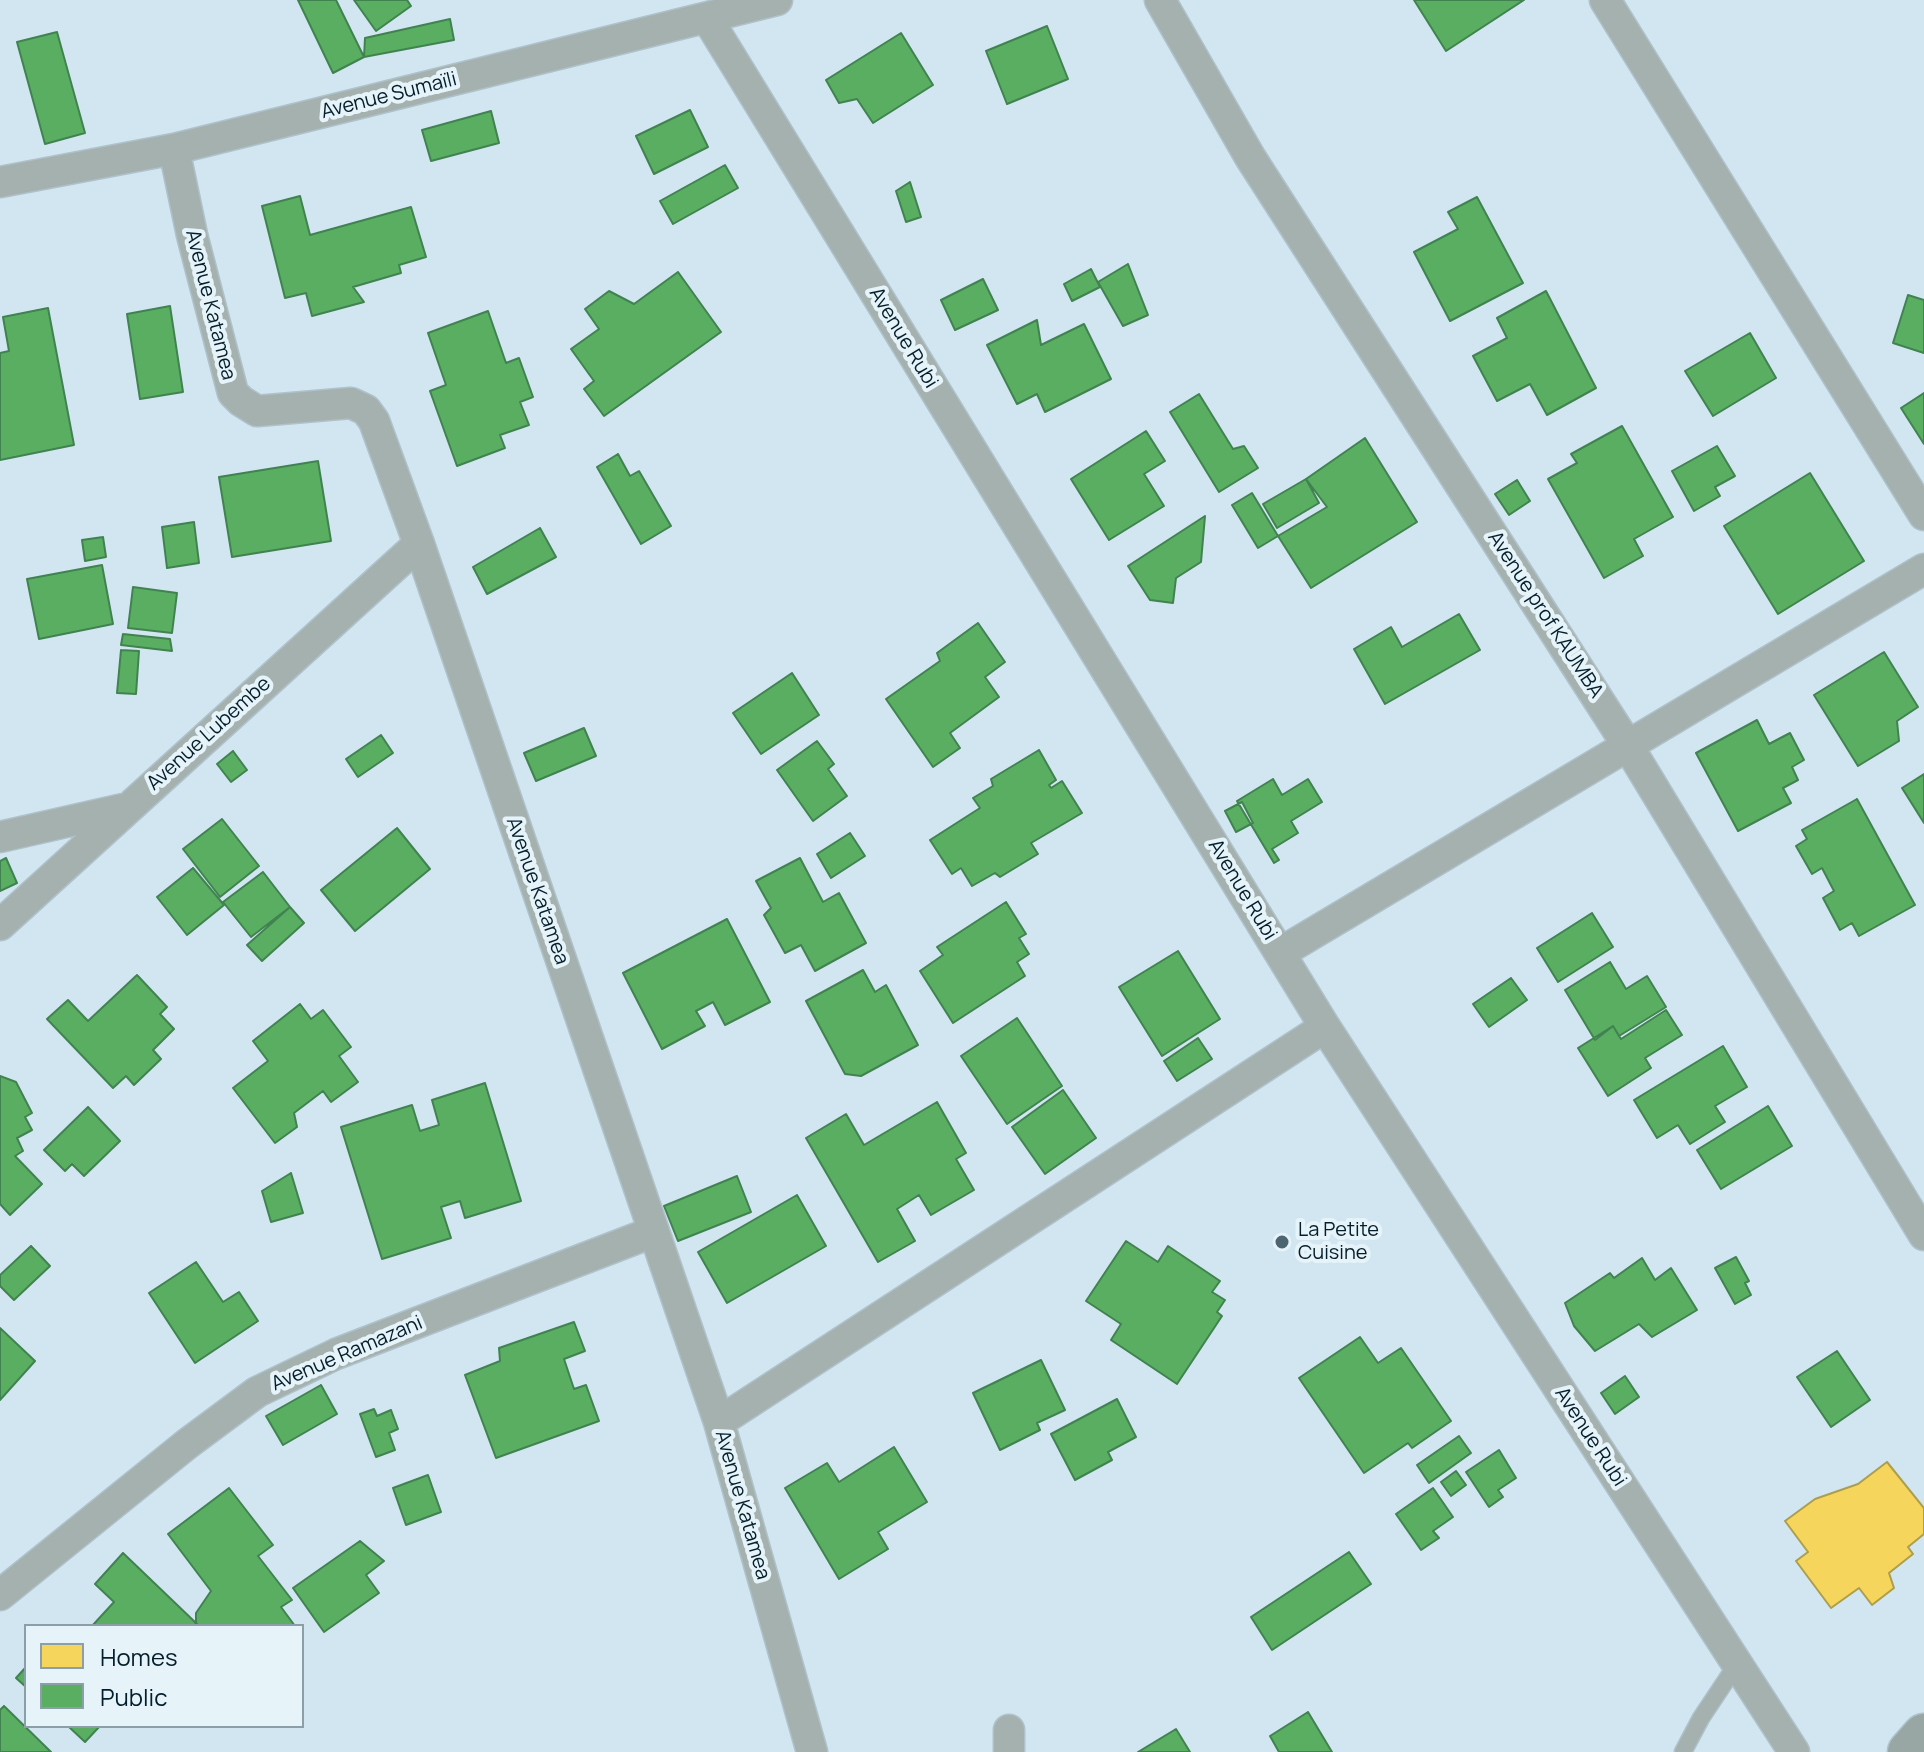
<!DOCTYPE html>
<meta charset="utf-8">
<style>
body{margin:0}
#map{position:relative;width:1924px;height:1752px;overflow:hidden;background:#d1e6f0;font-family:Manrope,sans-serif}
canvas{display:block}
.legend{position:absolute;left:24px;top:1624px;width:280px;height:104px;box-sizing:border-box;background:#e6f3f9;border:2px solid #8c9ea7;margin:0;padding:10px 14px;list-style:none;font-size:24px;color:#041f2b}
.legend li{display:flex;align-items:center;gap:16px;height:40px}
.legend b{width:40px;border:2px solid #8c9ea7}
</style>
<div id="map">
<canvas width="1924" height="1752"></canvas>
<ul class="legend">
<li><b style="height:22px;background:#f6d55c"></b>Homes</li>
<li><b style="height:22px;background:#5aae61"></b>Public</li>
</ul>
</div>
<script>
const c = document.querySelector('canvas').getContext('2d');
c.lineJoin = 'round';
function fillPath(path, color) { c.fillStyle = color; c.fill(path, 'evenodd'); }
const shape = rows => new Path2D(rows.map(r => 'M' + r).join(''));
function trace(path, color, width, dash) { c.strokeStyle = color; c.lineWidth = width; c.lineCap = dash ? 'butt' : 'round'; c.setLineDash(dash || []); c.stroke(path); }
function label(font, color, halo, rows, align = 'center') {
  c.font = font + ' Manrope,sans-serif'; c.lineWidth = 8; c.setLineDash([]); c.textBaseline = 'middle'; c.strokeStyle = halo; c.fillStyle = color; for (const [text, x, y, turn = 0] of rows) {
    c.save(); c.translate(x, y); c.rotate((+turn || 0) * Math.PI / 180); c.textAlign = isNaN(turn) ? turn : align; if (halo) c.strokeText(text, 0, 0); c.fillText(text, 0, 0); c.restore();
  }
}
const homes = shape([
 [1887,1462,1924,1508,1924,1534,1908,1547,1913,1554,1889,1573,1894,1588,1872,1605,1859,1588,1831,1608,1796,1561,1808,1552,1785,1521,1815,1499,1858,1484,1887,1462]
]);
const public = shape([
 [298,0,336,0,364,57,333,73,298,0],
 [354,0,407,0,411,6,376,31,354,0],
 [1414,0,1524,0,1446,51,1414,0],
 [450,19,454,40,364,57,365,38,450,19],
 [1047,26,1068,79,1007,104,986,51,1047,26],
 [57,32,85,133,45,144,17,42,57,32],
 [901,33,933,85,873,123,857,99,839,103,826,80,901,33],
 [690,110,708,147,654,174,636,136,690,110],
 [491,111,499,143,431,161,422,130,491,111],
 [725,165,738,188,673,224,660,201,725,165],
 [910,182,921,217,906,222,896,191,910,182],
 [300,196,310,235,411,207,426,257,399,265,401,273,353,287,364,302,312,316,306,293,285,298,262,206,300,196],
 [1477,197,1523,283,1450,321,1414,252,1458,229,1448,212,1477,197],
 [1128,264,1148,315,1123,326,1098,282,1128,264],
 [1091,269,1100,287,1072,301,1064,284,1091,269],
 [678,272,721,332,604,416,584,389,594,381,571,349,599,329,585,309,609,291,634,304,678,272],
 [983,279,998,310,955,330,941,300,983,279],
 [1546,291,1596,388,1547,415,1530,384,1497,401,1473,356,1507,338,1497,318,1546,291],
 [1908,295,1924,300,1924,353,1893,343,1908,295],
 [170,306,183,392,140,399,127,314,170,306],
 [48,308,74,445,0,460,0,353,9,351,3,317,48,308],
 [488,311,506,363,519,358,533,397,520,402,529,425,500,435,505,448,457,466,430,391,446,385,428,333,488,311],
 [1037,320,1041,345,1084,324,1111,379,1045,412,1037,394,1017,404,987,345,1037,320],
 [1750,333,1776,378,1713,416,1685,371,1750,333],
 [1924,393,1924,444,1901,408,1924,393],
 [1199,394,1233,449,1244,446,1258,468,1219,492,1170,412,1199,394],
 [1622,426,1673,517,1634,539,1643,556,1604,578,1548,479,1577,463,1571,454,1622,426],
 [1146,431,1165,461,1144,474,1164,506,1109,540,1071,479,1146,431],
 [1365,438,1417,522,1311,588,1278,536,1327,507,1306,479,1365,438],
 [1717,446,1735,476,1715,487,1720,496,1694,511,1672,471,1717,446],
 [618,454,630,476,639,471,671,526,641,544,597,467,618,454],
 [318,461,331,541,232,557,219,477,318,461],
 [1810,473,1864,561,1778,614,1724,526,1810,473],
 [1306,479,1319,503,1277,528,1263,504,1306,479],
 [1517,480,1530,501,1509,515,1495,494,1517,480],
 [1252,493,1278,536,1258,548,1232,505,1252,493],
 [1205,516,1201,562,1176,578,1173,603,1150,600,1128,566,1205,516],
 [194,522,199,563,167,568,162,527,194,522],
 [540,528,556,557,487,594,473,567,540,528],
 [103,537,106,557,85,561,82,540,103,537],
 [102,565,113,624,39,639,27,579,102,565],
 [133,587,177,593,172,633,128,628,133,587],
 [1459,614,1480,650,1385,704,1354,649,1391,627,1402,647,1459,614],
 [978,623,1005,662,985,677,999,697,950,733,960,748,933,767,886,699,940,661,937,653,978,623],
 [123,634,170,639,172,651,121,645,123,634],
 [121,650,139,651,136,694,117,693,121,650],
 [1884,652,1918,707,1897,721,1899,741,1858,766,1814,695,1884,652],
 [792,673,819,715,761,754,733,713,792,673],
 [1757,720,1769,744,1790,733,1804,760,1792,767,1798,780,1783,788,1791,803,1738,831,1696,753,1757,720],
 [584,728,596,756,536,781,524,753,584,728],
 [381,735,393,753,358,777,346,759,381,735],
 [817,741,834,764,828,769,847,796,813,821,777,770,817,741],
 [1039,750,1056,780,1049,785,1051,788,1062,781,1082,813,1031,843,1038,854,1000,877,995,873,972,886,961,868,952,874,930,840,980,808,973,798,993,786,991,779,1039,750],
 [233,751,247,770,231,782,217,764,233,751],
 [1924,774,1924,823,1902,788,1924,774],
 [1273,779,1282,795,1308,779,1322,802,1291,821,1298,833,1272,849,1279,860,1274,863,1237,801,1273,779],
 [1857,799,1915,905,1859,936,1852,923,1840,930,1823,898,1834,891,1822,868,1812,874,1796,846,1807,839,1802,830,1857,799],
 [1242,802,1253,823,1236,832,1225,811,1242,802],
 [222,819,259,866,220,897,183,849,222,819],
 [397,828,430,869,355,931,321,890,397,828],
 [850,833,865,856,831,878,817,854,850,833],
 [6,858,17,883,0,891,0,861,6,858],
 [800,858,823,902,839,893,866,943,815,971,801,945,785,953,764,915,771,908,756,881,800,858],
 [193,868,224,905,187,935,157,897,193,868],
 [263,872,290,907,251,937,223,902,263,872],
 [1006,902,1026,934,1019,938,1029,954,1017,962,1025,976,953,1023,920,971,943,955,937,947,1006,902],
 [290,907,304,923,262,961,247,945,290,907],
 [1592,913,1613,947,1558,982,1537,948,1592,913],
 [727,919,770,1002,725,1025,713,1002,696,1011,705,1026,662,1049,623,973,727,919],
 [1178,951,1220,1019,1162,1056,1119,987,1178,951],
 [1610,962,1626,989,1647,976,1666,1007,1619,1036,1613,1026,1595,1040,1565,990,1610,962],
 [863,970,875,992,886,985,918,1045,861,1076,845,1074,806,1001,863,970],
 [137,975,167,1007,160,1014,174,1029,153,1050,161,1059,134,1085,126,1076,113,1088,47,1019,68,1000,88,1021,137,975],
 [1511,978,1527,1000,1489,1027,1473,1004,1511,978],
 [300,1004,311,1019,323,1010,351,1047,339,1056,358,1082,331,1102,323,1091,294,1113,297,1127,275,1143,233,1088,268,1061,253,1041,300,1004],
 [1666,1010,1682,1035,1645,1058,1651,1068,1608,1096,1578,1048,1613,1026,1621,1039,1666,1010],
 [1017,1018,1062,1086,1007,1124,961,1056,1017,1018],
 [1198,1038,1212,1059,1177,1081,1164,1061,1198,1038],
 [1723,1046,1747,1087,1715,1106,1725,1122,1690,1144,1678,1125,1657,1138,1634,1100,1723,1046],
 [0,1076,16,1082,32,1113,25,1117,32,1130,17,1138,23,1151,15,1156,42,1184,10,1215,0,1204,0,1076],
 [485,1083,521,1201,465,1218,460,1201,441,1207,451,1238,382,1259,341,1127,412,1105,420,1131,439,1125,432,1100,485,1083],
 [1063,1090,1096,1138,1045,1174,1012,1127,1063,1090],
 [937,1102,966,1153,956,1159,974,1190,931,1215,919,1195,897,1209,915,1241,878,1262,806,1138,846,1114,864,1145,937,1102],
 [1768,1106,1792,1146,1721,1189,1697,1150,1768,1106],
 [88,1107,120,1141,84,1176,72,1164,65,1171,44,1150,88,1107],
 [291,1173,303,1213,271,1222,262,1191,291,1173],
 [737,1176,751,1212,678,1241,664,1206,737,1176],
 [797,1195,826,1246,727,1303,698,1252,797,1195],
 [1126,1241,1158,1262,1168,1246,1220,1281,1212,1292,1225,1300,1217,1312,1222,1316,1177,1384,1111,1340,1121,1324,1086,1301,1126,1241],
 [31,1246,50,1266,14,1300,0,1286,0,1275,31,1246],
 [1736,1257,1749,1281,1745,1283,1751,1295,1735,1304,1715,1268,1736,1257],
 [1642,1258,1655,1280,1671,1268,1697,1310,1652,1337,1639,1324,1595,1351,1574,1326,1565,1303,1610,1273,1614,1278,1642,1258],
 [196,1262,223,1302,239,1292,258,1321,195,1363,149,1293,196,1262],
 [574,1322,585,1351,564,1359,574,1389,586,1385,599,1421,496,1458,465,1375,500,1361,499,1348,574,1322],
 [0,1328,35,1361,0,1400,0,1328],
 [1360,1337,1378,1363,1401,1348,1451,1421,1412,1448,1408,1443,1364,1473,1299,1378,1360,1337],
 [1837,1351,1870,1400,1831,1427,1797,1377,1837,1351],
 [1041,1360,1065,1410,1037,1423,1040,1430,1000,1450,973,1393,1041,1360],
 [1625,1376,1639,1397,1615,1414,1601,1393,1625,1376],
 [321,1385,337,1414,283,1445,266,1416,321,1385],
 [1117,1399,1136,1437,1108,1452,1112,1460,1075,1480,1051,1434,1117,1399],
 [374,1409,377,1416,391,1410,398,1429,389,1433,395,1450,376,1457,360,1414,374,1409],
 [1459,1436,1471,1453,1429,1483,1417,1465,1459,1436],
 [894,1447,927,1502,878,1532,888,1549,839,1579,785,1488,827,1463,839,1482,894,1447],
 [1499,1450,1516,1478,1498,1490,1503,1497,1489,1507,1466,1472,1499,1450],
 [1456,1471,1466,1485,1451,1496,1441,1482,1456,1471],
 [428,1475,441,1512,406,1525,393,1488,428,1475],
 [229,1488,273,1545,258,1556,292,1600,281,1607,295,1626,199,1626,196,1623,196,1613,211,1591,168,1534,229,1488],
 [1433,1488,1453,1517,1433,1531,1439,1538,1421,1550,1396,1514,1433,1488],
 [360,1541,384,1561,366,1575,379,1593,324,1632,293,1588,360,1541],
 [1349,1552,1371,1584,1272,1650,1251,1617,1349,1552],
 [123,1553,196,1623,194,1626,92,1626,114,1602,95,1584,123,1553],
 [26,1667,26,1687,16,1678,26,1667],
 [4,1706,51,1752,0,1752,0,1710,4,1706],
 [1308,1712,1332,1752,1279,1752,1270,1736,1308,1712],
 [68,1726,100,1726,85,1742,68,1726],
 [1176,1729,1190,1752,1138,1752,1176,1729]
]);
const lane = shape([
 [1683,1752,1701,1718,1737,1664]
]);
const street = shape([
 [1160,0,1250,157,1628,746,1924,1235],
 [1605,0,1924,515],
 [707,18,1325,1027,1794,1752],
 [174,149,192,235,233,393,241,401,257,411,351,403,366,410,374,421,419,544,719,1422,812,1752],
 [0,182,174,149,777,0],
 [0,837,123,809],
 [0,925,419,544],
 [1280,953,1924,569],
 [719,1422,1325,1027],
 [0,1595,187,1444,257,1392,336,1354,653,1232],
 [1009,1730,1009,1752]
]);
const secondary = shape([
 [1909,1752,1924,1735]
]);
const markers = [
 [1282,1242,8,"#4c6570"]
];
const streetNames = [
 ["Avenue Sumaïli",389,96,-14],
 ["Avenue Katamea",210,305,76],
 ["Avenue Rubi",903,338,59],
 ["Avenue prof KAUMBA",1545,615,57],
 ["Avenue Lubembe",209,734,-42],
 ["Avenue Rubi",1242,890,59],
 ["Avenue Katamea",537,891,71],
 ["Avenue Ramazani",347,1354,-23],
 ["Avenue Rubi",1590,1437,57],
 ["Avenue Katamea",742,1505,74]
];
const poiNames = [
 ["La Petite",1298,1230],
 ["Cuisine",1298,1253]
];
fillPath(homes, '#f6d55c');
trace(homes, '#ad9e4d', 2);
fillPath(public, '#5aae61');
trace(public, '#408351', 2);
trace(lane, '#afc1ca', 19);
trace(street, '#afc1ca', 33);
trace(secondary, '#afc1ca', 45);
trace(lane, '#a5b1af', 16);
trace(street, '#a5b1af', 30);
trace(secondary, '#99a7a4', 42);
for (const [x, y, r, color] of markers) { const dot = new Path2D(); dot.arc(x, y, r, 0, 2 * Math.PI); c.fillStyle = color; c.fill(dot); trace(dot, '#e6f3f9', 3); }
label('20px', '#041f2b', '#e6f3f9', streetNames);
label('20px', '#041f2b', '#e6f3f9', poiNames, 'left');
</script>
